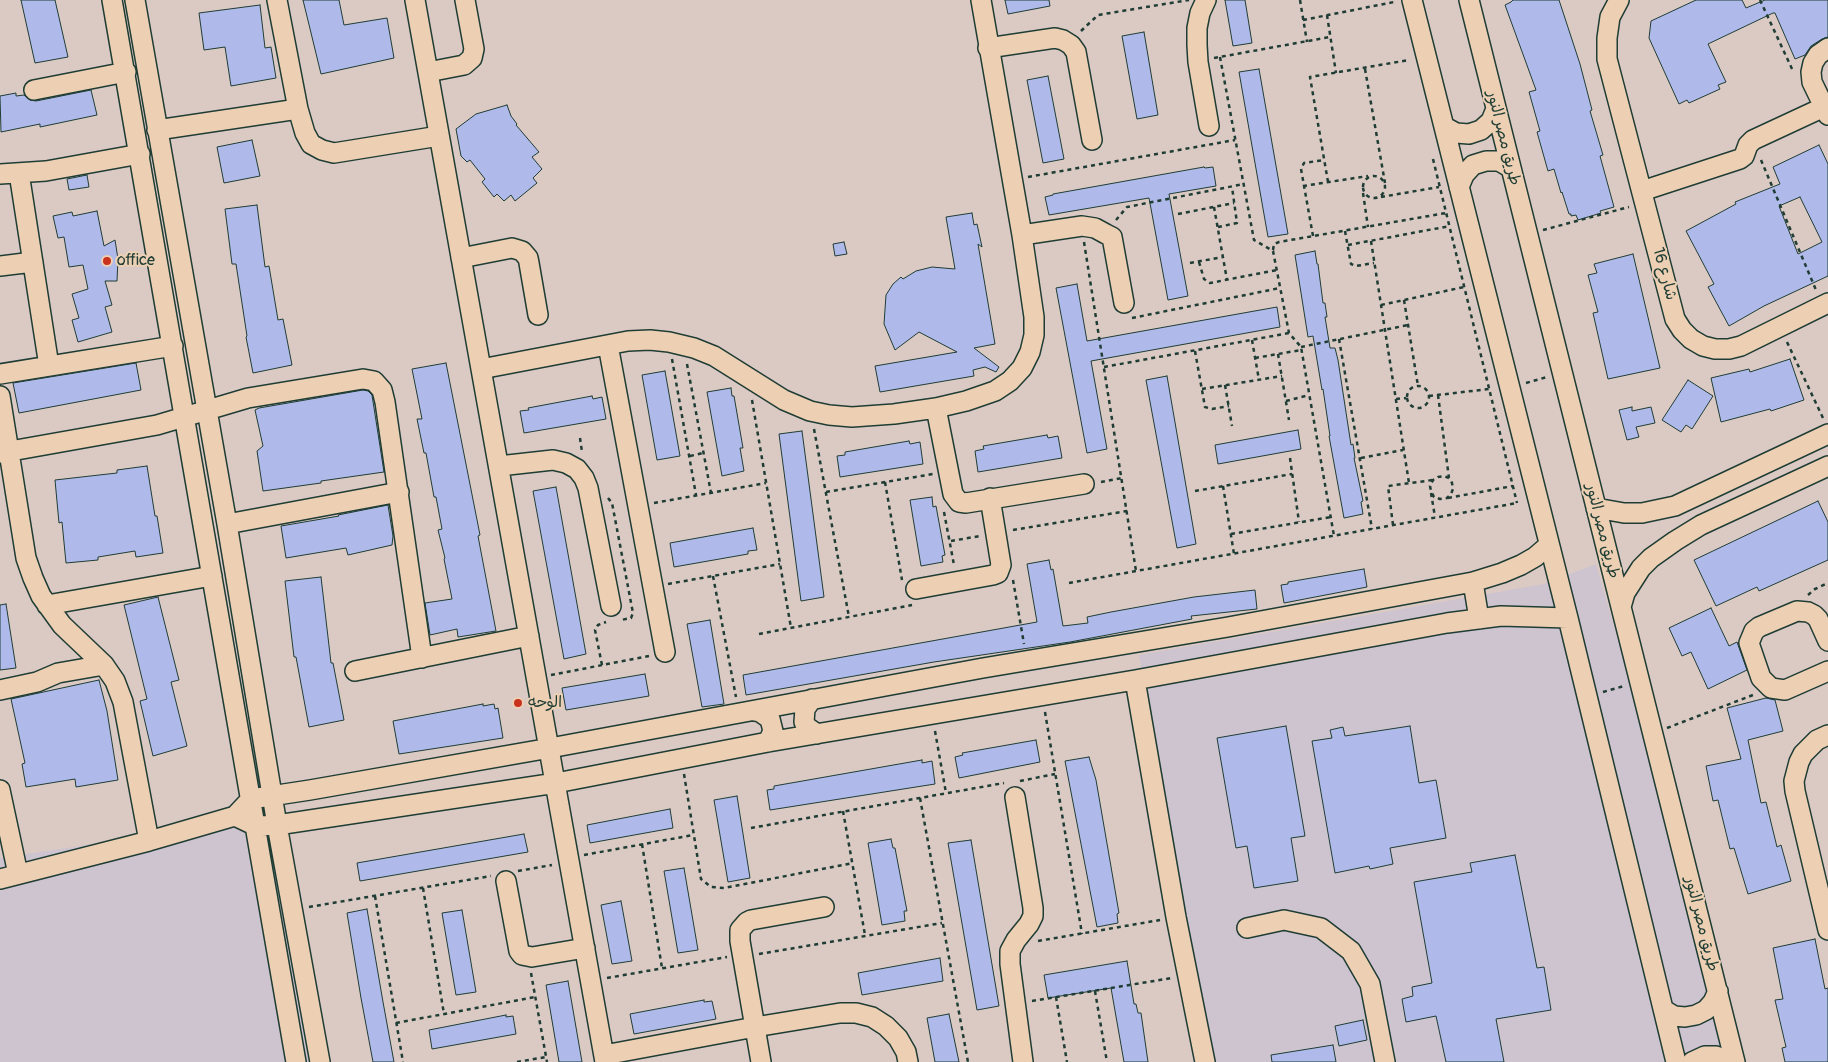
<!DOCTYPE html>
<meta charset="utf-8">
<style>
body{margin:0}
canvas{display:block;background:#dbc9c4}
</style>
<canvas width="1828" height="1062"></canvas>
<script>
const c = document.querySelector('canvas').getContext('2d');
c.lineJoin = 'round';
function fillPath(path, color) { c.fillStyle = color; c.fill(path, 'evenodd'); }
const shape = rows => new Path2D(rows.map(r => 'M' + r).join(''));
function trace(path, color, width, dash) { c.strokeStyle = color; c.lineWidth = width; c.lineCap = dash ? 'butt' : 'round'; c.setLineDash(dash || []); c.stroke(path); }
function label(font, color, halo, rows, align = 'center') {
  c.font = font + ' Pangolin,"Playpen Sans Arabic",sans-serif'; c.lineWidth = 4; c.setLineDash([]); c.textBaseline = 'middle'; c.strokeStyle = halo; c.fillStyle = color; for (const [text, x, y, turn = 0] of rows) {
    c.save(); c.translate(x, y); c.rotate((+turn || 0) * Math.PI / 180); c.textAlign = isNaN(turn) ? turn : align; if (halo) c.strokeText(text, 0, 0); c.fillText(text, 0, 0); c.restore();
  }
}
const built = shape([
 [1596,564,1739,1062,1210,1062,1139,655,1544,584],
 [267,818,310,1062,0,1062,0,858]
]);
const building = shape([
 [21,0,55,0,68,57,35,63,21,0],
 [303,0,339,0,344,25,387,18,394,58,321,74,303,0],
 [1005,0,1049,0,1050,6,1008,14,1005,0],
 [1225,0,1245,0,1252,43,1233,46,1225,0],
 [1513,0,1559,0,1580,64,1592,110,1590,111,1603,155,1600,156,1614,207,1600,211,1601,213,1578,220,1576,215,1571,216,1571,214,1569,214,1562,192,1561,193,1554,169,1548,171,1537,132,1540,131,1529,92,1536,90,1505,5,1511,2,1513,0],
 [1696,0,1742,0,1746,8,1765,0,1828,0,1828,37,1822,39,1811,46,1805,55,1795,59,1775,13,1773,13,1708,44,1726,82,1718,85,1720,89,1689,103,1687,100,1679,104,1649,38,1651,21,1696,0],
 [260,5,265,48,271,47,276,78,231,86,225,47,204,50,199,13,260,5],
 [1144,32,1158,115,1137,119,1122,36,1144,32],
 [1259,69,1288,234,1268,237,1239,72,1259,69],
 [1048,76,1064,159,1043,163,1027,80,1048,76],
 [91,90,97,115,40,127,40,124,1,132,0,96,16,93,16,96,24,95,30,100,36,101,91,90],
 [507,105,511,116,517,124,516,125,539,152,532,157,542,169,533,178,537,183,515,201,511,195,504,201,497,194,494,197,482,182,485,179,470,160,467,162,461,156,456,129,476,114,507,105],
 [252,140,260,176,224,183,217,147,252,140],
 [1819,145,1828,164,1828,276,1764,306,1729,326,1708,287,1714,284,1686,231,1736,204,1735,202,1780,184,1773,167,1819,145],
 [1800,197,1822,242,1798,254,1779,206,1800,197],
 [1204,167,1205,168,1213,167,1216,186,1169,194,1188,296,1168,300,1149,198,1049,215,1045,197,1053,195,1053,194,1204,167],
 [87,175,89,187,69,190,67,179,87,175],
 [257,205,265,267,269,266,278,320,283,319,292,365,253,373,246,337,247,336,236,264,232,264,225,209,257,205],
 [97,211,104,246,115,240,118,259,117,281,105,281,112,305,105,307,112,332,78,342,72,320,79,318,72,294,88,289,83,265,69,267,64,237,58,238,53,216,72,212,73,216,97,211],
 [972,213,974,225,977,224,982,247,978,244,995,344,974,348,999,367,996,372,985,367,973,370,974,376,880,392,875,366,957,352,919,332,895,350,884,324,886,295,893,284,901,277,903,279,916,271,932,267,955,269,946,217,972,213],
 [844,242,847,254,835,256,833,244,844,242],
 [1315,251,1317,264,1318,264,1323,303,1325,303,1327,317,1325,317,1330,348,1335,348,1338,360,1351,445,1353,444,1355,458,1354,458,1363,501,1361,502,1363,514,1344,518,1329,436,1330,436,1323,389,1322,390,1313,336,1308,337,1295,255,1315,251],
 [1633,254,1660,368,1608,379,1593,313,1598,312,1588,275,1597,273,1594,264,1633,254],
 [1077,284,1087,341,1277,307,1280,327,1091,361,1107,449,1087,453,1056,288,1077,284],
 [1790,359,1804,400,1771,411,1770,409,1721,422,1711,378,1749,369,1750,372,1790,359],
 [136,363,141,390,19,413,13,383,136,363],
 [446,363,480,535,478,536,496,631,458,637,457,629,430,635,425,603,452,599,444,559,445,558,438,530,442,529,436,497,434,497,426,453,424,453,417,419,422,419,412,369,446,363],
 [665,371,680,456,657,460,642,375,665,371],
 [1167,376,1196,544,1177,548,1146,380,1167,376],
 [1688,380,1713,396,1692,429,1686,425,1681,432,1662,420,1688,380],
 [731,388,732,396,734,396,743,448,740,448,744,471,722,476,707,392,731,388],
 [363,390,368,391,372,395,384,472,321,481,321,483,263,491,257,451,263,446,255,410,259,408,363,390],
 [592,396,593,399,602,397,606,419,524,433,520,411,529,410,528,408,592,396],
 [1632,407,1632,411,1651,407,1655,423,1636,427,1639,437,1627,440,1619,410,1632,407],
 [1298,430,1301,449,1218,464,1215,445,1298,430],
 [802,431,824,597,801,601,779,434,802,431],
 [1047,435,1048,438,1058,436,1062,458,978,472,975,451,984,449,983,446,1047,435],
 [909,441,910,444,920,442,923,464,840,477,837,456,845,455,845,452,909,441],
 [147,466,155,516,157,516,163,553,136,557,135,551,98,557,98,560,66,563,62,522,59,523,55,480,117,473,117,470,147,466],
 [556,487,586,654,564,659,533,491,556,487],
 [932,497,933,507,936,506,945,555,942,556,943,562,921,566,910,500,932,497],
 [1818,501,1828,522,1828,560,1759,591,1757,587,1716,606,1694,560,1818,501],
 [388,505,393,536,392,545,348,555,346,548,286,558,281,526,339,516,338,515,388,505],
 [753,528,757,550,748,551,748,554,674,567,670,543,753,528],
 [1049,560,1051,570,1053,569,1063,626,1088,623,1087,617,1111,612,1194,597,1255,590,1257,609,1191,616,1192,619,1070,642,934,662,746,695,743,675,1037,622,1027,564,1049,560],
 [1364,569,1367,587,1284,603,1281,585,1288,584,1288,582,1364,569],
 [321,577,331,663,333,663,344,720,309,727,296,657,294,657,285,581,321,577],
 [158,597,179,680,171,682,187,746,153,756,140,701,147,699,124,605,158,597],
 [6,604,16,668,0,670,0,605,6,604],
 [1711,608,1729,646,1737,642,1747,670,1708,689,1691,652,1682,656,1669,628,1711,608],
 [710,620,724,704,702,707,687,624,710,620],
 [645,674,649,696,566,710,562,688,645,674],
 [99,680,107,711,118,780,76,787,75,779,26,787,22,764,25,763,11,699,99,680],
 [1766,698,1775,700,1783,731,1748,740,1761,803,1766,802,1777,847,1781,845,1791,881,1748,894,1734,848,1730,849,1718,800,1713,801,1706,766,1741,759,1727,708,1766,698],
 [483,704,483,706,494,704,495,709,498,708,503,738,399,754,393,721,483,704],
 [1286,726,1305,836,1291,838,1298,881,1254,888,1247,846,1236,848,1217,738,1286,726],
 [1410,726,1419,783,1436,780,1446,838,1390,848,1393,864,1370,869,1369,866,1335,873,1312,741,1332,738,1330,730,1343,727,1345,736,1410,726],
 [1036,740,1040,762,959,778,955,757,963,755,962,753,1036,740],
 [1089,757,1096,780,1119,913,1117,914,1118,923,1097,927,1065,761,1089,757],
 [922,760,922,763,932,761,935,784,770,810,767,790,774,789,774,786,922,760],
 [737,796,750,878,728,882,714,800,737,796],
 [670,809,673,828,590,843,587,825,670,809],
 [524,834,528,852,360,881,357,863,524,834],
 [891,839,893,848,895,848,907,911,904,911,905,921,882,925,868,843,891,839],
 [971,840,999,1006,977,1010,948,843,971,840],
 [1515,855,1537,968,1544,967,1551,1010,1496,1019,1504,1062,1446,1062,1436,1016,1406,1022,1402,999,1413,996,1412,987,1432,983,1414,882,1472,872,1470,863,1515,855],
 [684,868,698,950,678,953,664,871,684,868],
 [621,901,632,961,612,964,601,905,621,901],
 [367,909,383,1002,394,1062,373,1062,361,998,347,913,367,909],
 [462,910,476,992,456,995,442,913,462,910],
 [1815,939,1825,989,1828,988,1828,1062,1785,1062,1782,1048,1786,1047,1775,1000,1783,999,1773,948,1815,939],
 [940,958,943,981,862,995,858,973,940,958],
 [1127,961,1134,1004,1136,1004,1138,1013,1141,1013,1148,1062,1124,1062,1111,988,1048,998,1044,975,1127,961],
 [568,981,582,1062,559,1062,546,985,568,981],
 [704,1000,704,1002,712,1001,716,1019,634,1034,630,1014,704,1000],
 [949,1014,959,1062,935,1062,927,1018,949,1014],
 [506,1015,506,1017,513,1016,516,1034,432,1049,429,1030,506,1015],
 [1363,1020,1367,1040,1339,1046,1335,1026,1363,1020],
 [1333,1045,1336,1062,1272,1062,1271,1055,1333,1045]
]);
const path = shape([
 [1300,0,1307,42],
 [1760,0,1793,71],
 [1327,15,1336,73],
 [1303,20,1394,2],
 [1081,31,1098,15,1189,0],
 [1220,57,1254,240,1273,251,1289,333,1301,347,1334,536],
 [1214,58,1330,37],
 [1365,69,1385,183],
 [1433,159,1517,503],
 [1761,160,1816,290],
 '1363 187a11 11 0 1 1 22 0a11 11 0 1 1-22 0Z',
 [1028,177,1235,140],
 [1328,182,1310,77,1409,60],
 [1303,186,1368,176],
 [1363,193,1368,227],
 [1381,197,1439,187],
 [1214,207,1227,280],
 [1178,214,1234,203],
 [1116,220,1127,207,1244,184],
 [1218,227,1237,223,1232,187],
 [1543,230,1629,207],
 [1345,231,1351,264,1356,266,1374,263],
 [1313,236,1301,169,1304,163,1324,160],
 [1371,241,1409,483],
 [1084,242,1136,571],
 [1348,245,1450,226],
 [1273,250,1274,244,1279,242,1446,213],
 [1199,262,1204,279,1210,283,1277,270],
 [1190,263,1223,257],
 [1404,300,1418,386],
 [1381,305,1464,287],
 [1132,318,1280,288],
 [1339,339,1372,529],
 [1252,340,1259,380],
 [1787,342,1823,418],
 [1301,347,1408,325],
 [1195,351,1205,407,1212,409,1229,406],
 [1278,354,1289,420],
 [1255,358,1301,350],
 [672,359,696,495],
 [687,364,711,493],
 [1104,367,1289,333],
 [1526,383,1547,377],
 [1225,385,1232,426],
 '1407 397a11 11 0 1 1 22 0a11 11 0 1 1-22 0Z',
 [1202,389,1282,376],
 [1438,395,1449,478,1452,483,1453,489,1451,494,1447,498,1440,499,1434,497,1431,491,1430,486,1433,480,1438,477,1444,476,1449,478],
 [1429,396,1489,389],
 [1396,399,1406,398],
 [752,400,791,628],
 [1286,401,1309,395],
 [814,429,849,617],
 [580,438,582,452],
 [690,456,703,453],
 [1290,458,1299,522],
 [1361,458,1403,450],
 [885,482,902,580],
 [1101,482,1122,478],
 [1223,486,1234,554],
 [1195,491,1292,474],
 [826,492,933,474],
 [1431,493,1435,517],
 [608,498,612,503,633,613,631,618,621,620],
 [1448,498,1513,486],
 [654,503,766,483],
 [944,512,954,565],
 [1393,525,1388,486,1433,480],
 [1013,530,1127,511],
 [1231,534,1331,517],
 [951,541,980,536],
 [713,576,736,697],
 [1013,580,1024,644],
 [1069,583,1517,503],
 [668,584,780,564],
 [1808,595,1815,589,1828,583],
 [759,634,912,605],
 [602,665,595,630,598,625,606,622],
 [551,675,649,656],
 [1603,692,1624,686],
 [1045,712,1082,934],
 [1667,728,1753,695],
 [935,731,946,793],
 [684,774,701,879,711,887,724,888,853,863],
 [1020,781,1055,774],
 [920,798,968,1062],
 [843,811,865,935],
 [751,828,1004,783],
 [642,844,662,968],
 [584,855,693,835],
 [518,871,552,865],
 [423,888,444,1014],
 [375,896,403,1062],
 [309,907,491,876],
 [1038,941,1160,920],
 [759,954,942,923],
 [531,973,547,1062],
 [607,978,727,957],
 [1095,991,1107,1062],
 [1056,997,1067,1062],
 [1032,1001,1172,978],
 [396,1023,535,997],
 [517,1062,546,1057]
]);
const minor = shape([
 [112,0,296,1062],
 [135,0,227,524,277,825,320,1062],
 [277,0,298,109,305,133,311,144,322,150,334,153,439,136],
 [415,0,605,1062],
 [1206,0,1200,13,1197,28,1197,45,1198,62,1209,126],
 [1412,0,1568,618,1676,1062],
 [1469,0,1735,1062],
 [1619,0,1610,17,1607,38,1607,59,1675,319,1682,330,1691,339,1703,346,1715,349,1729,349,1741,346,1828,303],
 [988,48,1055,38,1063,40,1071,45,1076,52,1092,140],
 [1828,48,1818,55,1813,63,1811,72,1812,82,1828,115],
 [428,72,464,65,472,58,474,49,465,0],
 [34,90,126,72],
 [1445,127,1456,133,1469,134,1481,130,1491,121,1496,109],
 [157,130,298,109],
 [19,173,49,366],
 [0,174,46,171,140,154],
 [1459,187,1464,175,1473,165,1486,161,1499,161,1511,168],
 [1642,191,1740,159,1744,156,1748,145,1753,140,1824,107],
 [1022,235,1082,226,1095,228,1106,234,1112,237,1124,303],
 [461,258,512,248,522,251,528,258,529,263,538,315],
 [0,266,33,262],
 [608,345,665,652],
 [481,369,628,341,650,340,669,342,694,348,714,356,784,400,810,411,829,415,852,417,894,414,936,408,966,401,995,391,1010,381,1022,368,1030,352,1034,335,1034,317,1022,235,981,0],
 [0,374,173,346],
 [0,396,26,558,33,578,41,596,62,625,104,665,115,681,123,702,149,841],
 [936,408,953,494,959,502,966,503,1084,484],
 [0,453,157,425,248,398,363,379,374,381,382,390,385,402,422,658],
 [499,466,553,460,566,463,577,469,584,478,588,488,611,606],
 [1596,508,1624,513,1642,513,1675,506,1828,434],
 [227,524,399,492],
 [1473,582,1479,619],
 [916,589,993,575,998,573,1001,565,990,498],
 [47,605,212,576],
 [1621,607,1625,593,1641,568,1651,558,1675,541,1701,525,1828,466],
 [1828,641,1818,619,1814,615,1808,612,1797,611,1759,627,1754,631,1749,643,1761,678,1771,688,1785,690,1828,671],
 [355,671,529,636],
 [1135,680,1176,917,1205,1062],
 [0,690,37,682,58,673,104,665],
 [812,699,805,709,804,722,807,727,817,734],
 [754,711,760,712,770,719,773,731,768,742],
 [1828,735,1817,740,1803,754,1799,762,1794,781,1795,791,1828,930],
 [0,790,18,874],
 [1015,797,1033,908,1033,916,1029,924,1016,940,1010,951,1010,964,1023,1062],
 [235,816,256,826,277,825,556,783,768,742,1135,680,1447,623,1501,616,1568,618],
 [0,879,149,841,235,816,251,799,310,790,550,748,983,668,1228,627,1473,582,1502,573,1521,565,1535,557,1549,545],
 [506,881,519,951,522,955,532,957,585,948],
 [1247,928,1284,920,1321,928,1351,951,1370,984,1385,1062],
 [1664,1010,1674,1016,1685,1017,1696,1015,1706,1010,1713,1002,1718,991],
 [604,1055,755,1027,840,1013,856,1013,872,1017,886,1026,898,1038,906,1052,908,1062],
 [761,1062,740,941,740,930,747,922,751,920,824,907],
 [1692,1062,1705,1056,1716,1056,1730,1062]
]);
const markers = [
 [107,261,5,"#c8321e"],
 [518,703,5,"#c8321e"]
];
const streetNames = [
 ["طريق مصر النور",1503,138,76],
 ["شارع 16",1664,274,75],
 ["طريق مصر النور",1602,531,76],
 ["طريق مصر النور",1701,924,76]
];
const poiNames = [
 ["office",117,261],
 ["الوحه",528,703]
];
fillPath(built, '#cec4cf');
fillPath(building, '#b0baea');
trace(building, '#1f3d34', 1);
trace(minor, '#1f3d34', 22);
trace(path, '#1f3d34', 2.5, [4, 4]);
trace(minor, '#edd0b4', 19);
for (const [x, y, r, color] of markers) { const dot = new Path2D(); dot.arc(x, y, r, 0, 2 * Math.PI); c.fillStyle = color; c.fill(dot); trace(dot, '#edd0b4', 2); }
label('16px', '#1f3d34', '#edd0b4', streetNames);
label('16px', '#1f3d34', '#edd0b4', poiNames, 'left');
</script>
